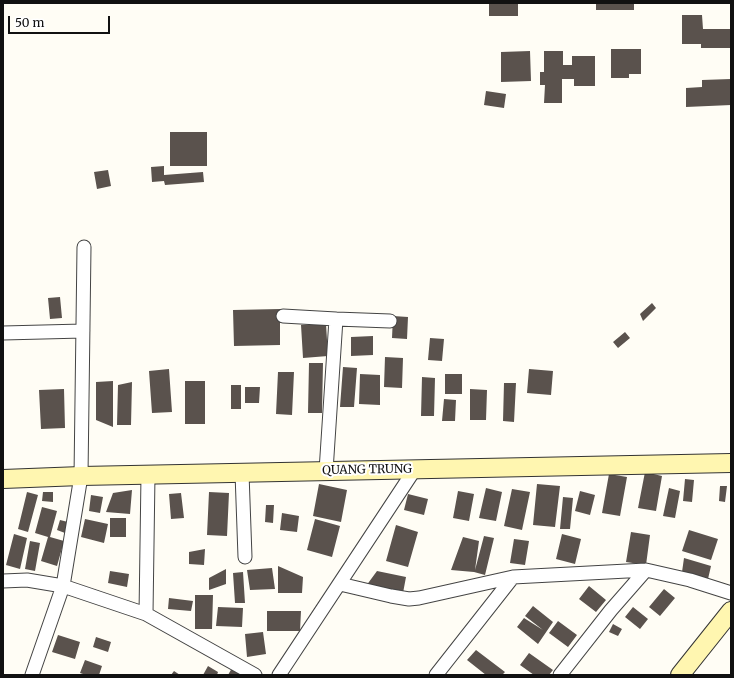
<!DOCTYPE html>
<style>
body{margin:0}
#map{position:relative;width:734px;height:678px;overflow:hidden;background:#fffdf5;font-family:Merriweather,serif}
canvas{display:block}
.frame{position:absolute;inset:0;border:4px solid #111;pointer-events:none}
.scale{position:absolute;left:8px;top:16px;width:102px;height:18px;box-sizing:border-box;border:2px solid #111;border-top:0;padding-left:5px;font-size:12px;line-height:14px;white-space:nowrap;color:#111;-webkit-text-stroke:3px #fff;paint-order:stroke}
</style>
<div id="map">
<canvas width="734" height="678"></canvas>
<div class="frame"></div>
<div class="scale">50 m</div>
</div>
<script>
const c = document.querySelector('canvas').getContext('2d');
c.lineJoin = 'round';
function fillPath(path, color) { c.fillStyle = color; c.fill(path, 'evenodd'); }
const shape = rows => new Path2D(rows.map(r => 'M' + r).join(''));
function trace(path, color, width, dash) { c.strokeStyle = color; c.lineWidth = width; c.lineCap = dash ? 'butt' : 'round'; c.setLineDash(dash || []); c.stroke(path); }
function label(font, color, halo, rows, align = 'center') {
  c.font = font + ' Merriweather,serif'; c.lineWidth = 4; c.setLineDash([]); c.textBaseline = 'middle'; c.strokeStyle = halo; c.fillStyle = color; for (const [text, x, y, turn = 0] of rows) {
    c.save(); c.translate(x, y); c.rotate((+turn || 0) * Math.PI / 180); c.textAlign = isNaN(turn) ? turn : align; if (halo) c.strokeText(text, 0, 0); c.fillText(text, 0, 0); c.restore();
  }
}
const building = shape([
 [489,3,518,3,518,16,489,16],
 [596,3,634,3,634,10,596,10],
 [682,15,702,15,703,29,731,29,731,48,701,48,701,44,682,44],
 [611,49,641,49,641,74,629,74,629,78,611,78],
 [530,51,531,81,501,82,501,52],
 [544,51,563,51,563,65,572,65,572,56,595,56,595,86,574,86,574,79,562,79,562,103,544,103,545,85,540,85,540,72,544,72],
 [731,79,731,105,686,107,686,88,702,87,702,80],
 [486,91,506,94,504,108,484,105],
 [170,132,207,132,207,166,170,166],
 [164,166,164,175,203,172,204,182,165,185,164,181,152,182,151,167],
 [108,170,111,186,97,189,94,172],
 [60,297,62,318,50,319,48,298],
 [652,303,656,308,643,321,640,314],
 [280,309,280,345,234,346,233,310],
 [393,316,408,317,407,339,392,338],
 [326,324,328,356,303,358,301,325],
 [625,332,630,338,618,348,613,342],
 [373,336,373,355,351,356,351,337],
 [430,338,444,339,442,361,428,360],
 [385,357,403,358,402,388,384,387],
 [309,363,323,363,322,413,308,413],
 [343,367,357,368,354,407,340,407],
 [169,369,172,412,152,413,149,371],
 [529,369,553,371,551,395,527,393],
 [278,372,294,372,292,415,276,414],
 [360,374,380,375,380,405,359,404],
 [445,374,462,374,462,394,445,394],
 [422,377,435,378,434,416,421,416],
 [113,381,113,427,96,420,96,382],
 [185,381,205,381,205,424,185,424],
 [132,382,131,425,117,425,118,385],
 [504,383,516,383,514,422,503,421],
 [231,385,241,385,241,409,231,409],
 [245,387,260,387,259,403,245,403],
 [64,389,65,428,41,429,39,390],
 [470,389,487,390,486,420,470,420],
 [444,399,456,400,455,421,442,421],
 [645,472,662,476,656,511,638,508],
 [609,474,627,477,620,516,602,513],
 [685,479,694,480,692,502,683,501],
 [319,484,347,490,341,522,313,516],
 [537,484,560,486,555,527,533,525],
 [720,486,727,486,725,502,719,501],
 [486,488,502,492,496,521,479,518],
 [669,488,680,491,675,518,663,516],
 [512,489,530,492,522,530,504,526],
 [132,490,130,514,106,512,113,493],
 [458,491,474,494,469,521,453,518],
 [580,491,595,495,590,515,575,511],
 [27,492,38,495,28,532,18,529],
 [43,492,53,492,53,502,42,501],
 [209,492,229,493,227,536,207,535],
 [181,493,184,518,171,519,169,494],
 [408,494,428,499,424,515,404,510],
 [91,495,103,497,100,513,89,511],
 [563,497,573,498,570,529,560,529],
 [266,505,274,505,273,523,265,522],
 [42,507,57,511,50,537,64,541,57,566,41,561,48,537,35,533],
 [282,513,299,516,297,532,280,530],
 [110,518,126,518,126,537,110,537],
 [85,519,108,524,104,543,81,537],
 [315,519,340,526,332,557,307,550],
 [60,520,68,522,65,533,57,530],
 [396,525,418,532,408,567,386,561],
 [689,530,718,539,711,560,682,551],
 [631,532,650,535,646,565,626,562],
 [14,534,27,538,20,569,6,565],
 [562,534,581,539,575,564,556,559],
 [484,536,494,538,485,575,474,572,451,570,463,537,479,541,475,570],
 [514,539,529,541,525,565,510,563],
 [30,541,40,543,35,571,25,569],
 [205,549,204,565,189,564,189,552],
 [684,558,711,566,708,579,682,572],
 [278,566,303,577,302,593,278,593],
 [272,568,275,589,250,590,247,570],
 [226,569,226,584,209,590,209,578],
 [110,571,129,574,127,587,108,583],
 [377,571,406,577,403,593,366,586],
 [243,572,245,603,235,603,233,573],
 [589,586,606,600,596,612,579,599],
 [664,589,675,598,660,616,649,607],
 [195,595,213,595,212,629,195,629],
 [169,598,193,601,191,611,168,609],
 [533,606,553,622,538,644,517,627,524,618,543,630,525,616],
 [218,607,243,608,242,627,216,626],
 [633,607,648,619,640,629,625,617],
 [267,611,301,611,300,631,267,631],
 [558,621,577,635,568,647,549,633],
 [613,624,622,629,618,636,609,632],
 [263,632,266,654,247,657,245,634],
 [58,635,80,642,75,659,52,652],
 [96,637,111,642,108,652,93,647],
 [476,650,505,672,502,675,486,675,467,660],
 [529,653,553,670,549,675,534,675,520,665],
 [85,660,102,666,99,675,86,675,80,673],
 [208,666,218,672,217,675,203,675],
 [232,668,245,675,228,675],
 [174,671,180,675,171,675]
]);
const street = shape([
 [283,316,336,319],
 [3,333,83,331],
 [326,471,336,319,390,321],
 [242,473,245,557],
 [148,475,146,614,255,675],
 [3,581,27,580,63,586,146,614],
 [340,584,391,596,409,599,419,598,513,577,646,570,690,580,731,593],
 [32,675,63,586,81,476,84,247],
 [279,675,415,469],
 [436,675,513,577],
 [560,675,611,610,646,570]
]);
const secondary = shape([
 [3,479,81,476,731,463],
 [680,675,731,611]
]);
const streetNames = [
 ["QUANG TRUNG",367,470,-1]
];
fillPath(building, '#5a524d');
trace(street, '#444', 15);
trace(secondary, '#333', 20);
trace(street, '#fff', 13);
trace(secondary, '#fff6b0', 18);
label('12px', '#111', '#fff', streetNames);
</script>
